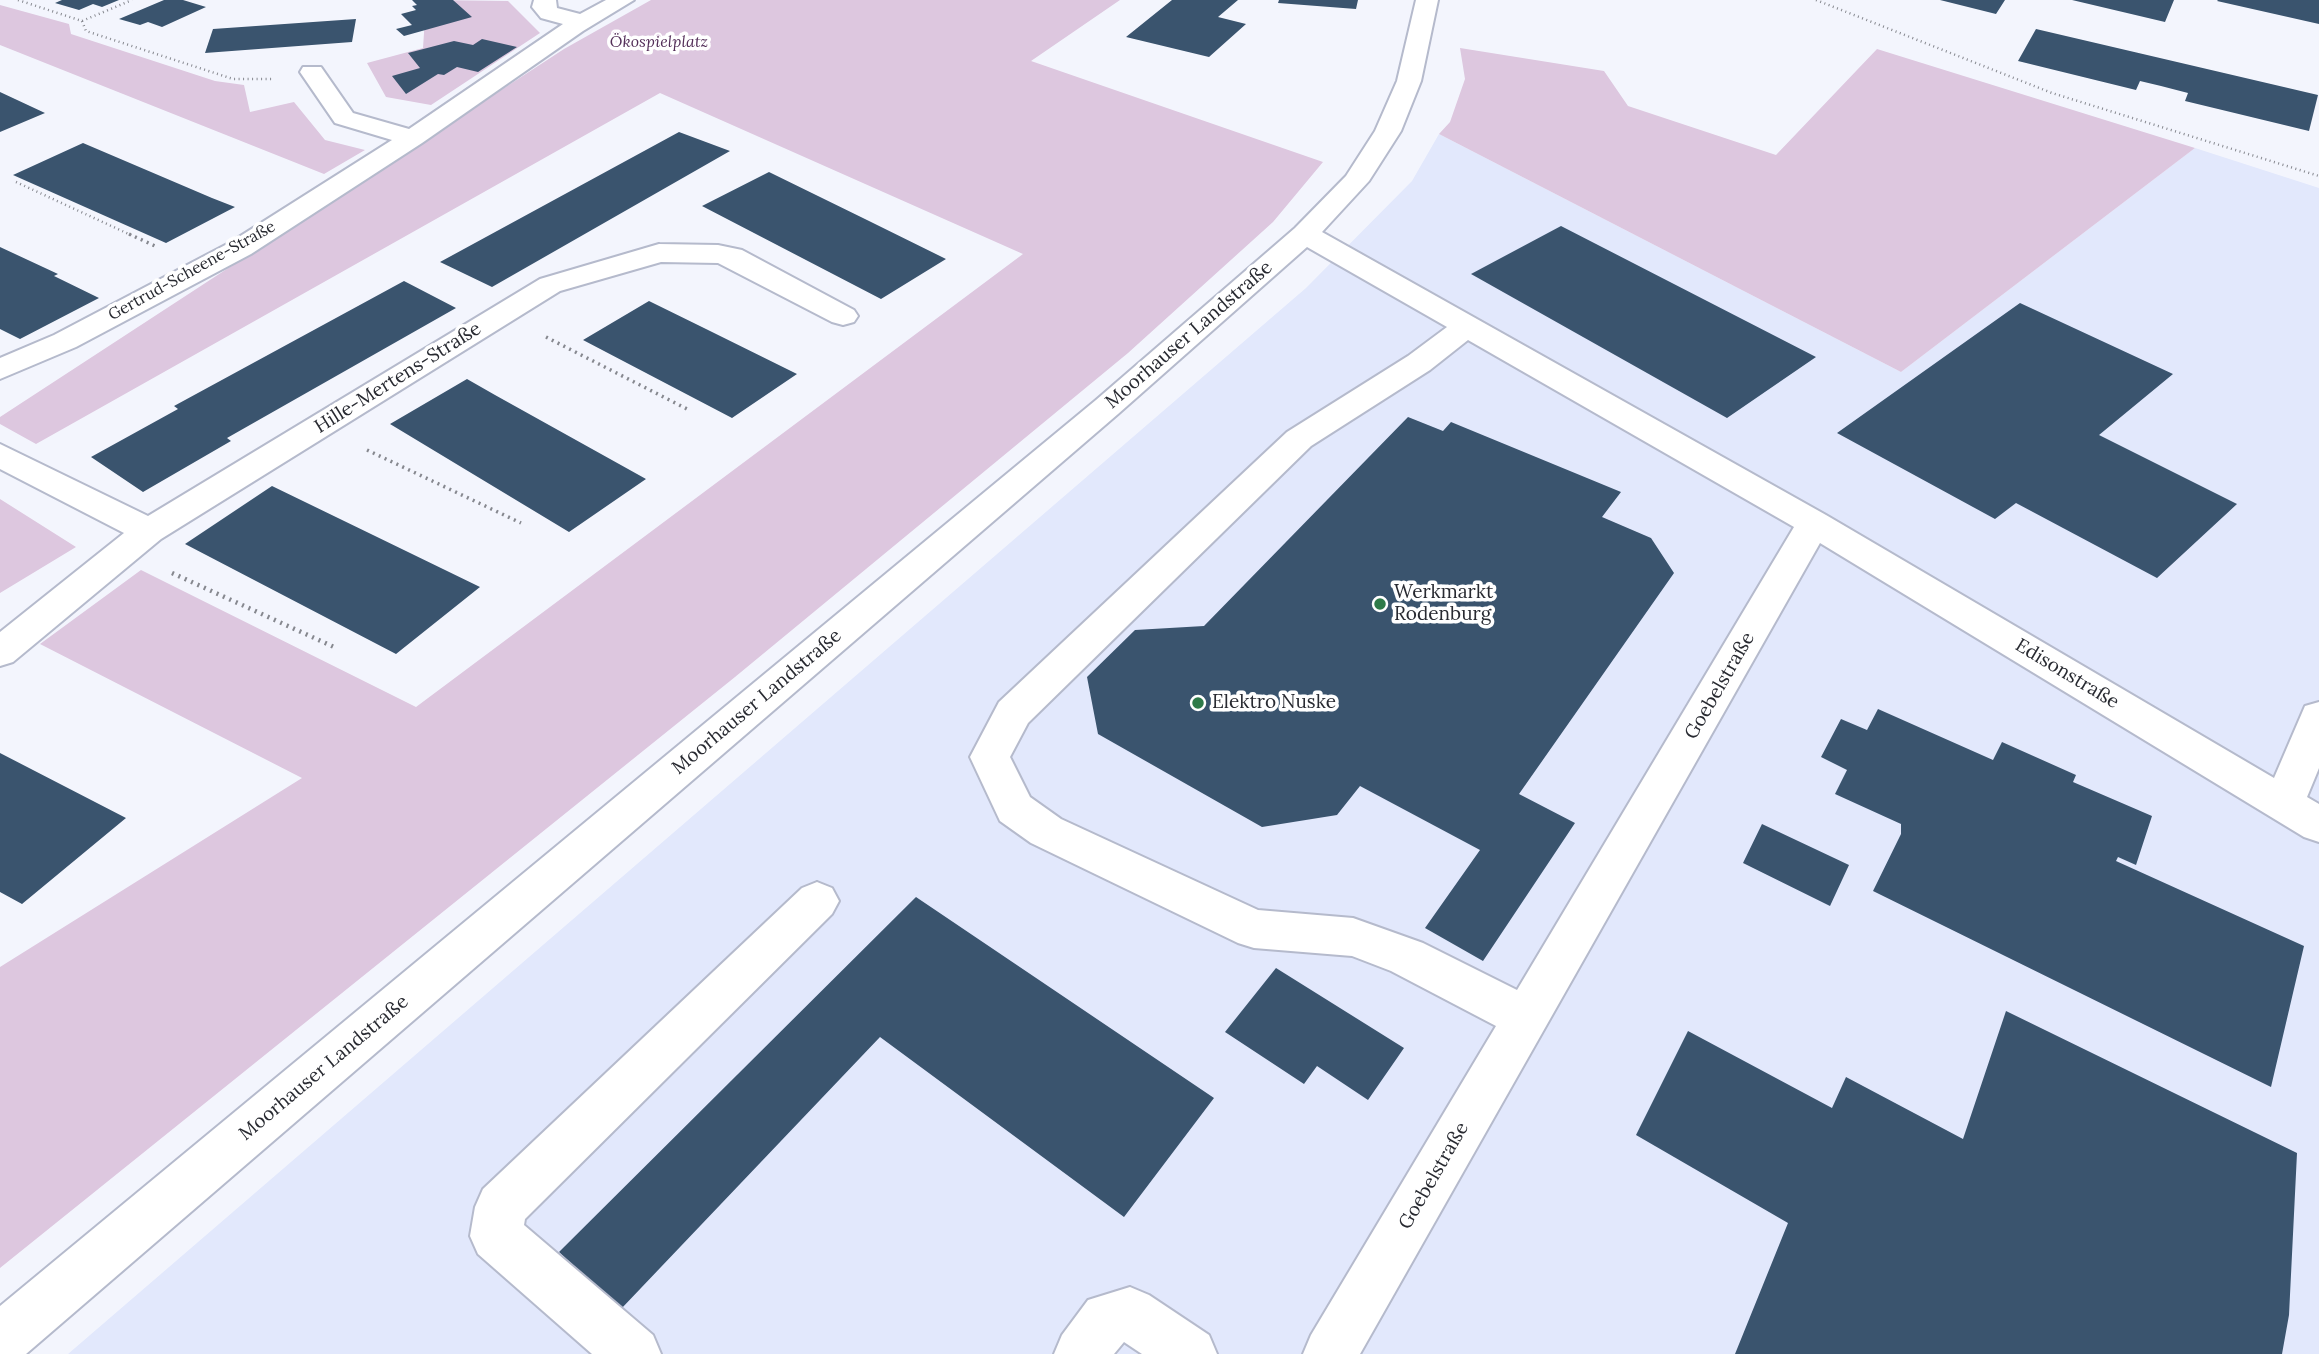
<!DOCTYPE html>
<meta charset="utf-8">
<style>
body{margin:0}
canvas{display:block;background:#f3f5fd}
</style>
<canvas width="2319" height="1354"></canvas>
<script>
const c = document.querySelector('canvas').getContext('2d');
c.lineJoin = 'round';
function fillPath(path, color) { c.fillStyle = color; c.fill(path, 'evenodd'); }
const shape = rows => new Path2D(rows.map(r => 'M' + r).join(''));
function trace(path, color, width, dash) { c.strokeStyle = color; c.lineWidth = width; c.lineCap = dash ? 'butt' : 'round'; c.setLineDash(dash || []); c.stroke(path); }
function label(font, color, halo, rows, align = 'center') {
  c.font = font + ' Lora,serif'; c.lineWidth = 7; c.setLineDash([]); c.textBaseline = 'middle'; c.strokeStyle = halo; c.fillStyle = color; for (const [text, x, y, turn = 0] of rows) {
    c.save(); c.translate(x, y); c.rotate((+turn || 0) * Math.PI / 180); c.textAlign = isNaN(turn) ? turn : align; if (halo) c.strokeText(text, 0, 0); c.fillText(text, 0, 0); c.restore();
  }
}
const built = shape([
 [1439,134,1901,372,2195,148,2319,188,2319,1354,68,1354,1306,288,1412,181]
]);
const green = shape([
 [431,0,508,1,540,33,431,105,386,97,367,63,423,48,426,3],
 [651,0,1120,0,1031,61,1323,162,1273,222,1128,353,735,677,0,1268,0,967,302,778,40,644,141,570,416,707,1023,254,660,93,36,444,0,424,0,417,564,49],
 [0,5,69,24,71,34,215,81,244,85,250,112,294,102,325,140,365,150,324,174,0,45],
 [1460,48,1604,71,1628,106,1776,155,1877,49,2195,148,1901,372,1439,134,1450,122,1465,79],
 [0,499,76,547,0,593]
]);
const building = shape([
 [62,0,119,0,102,7,93,4,79,10,55,3],
 [164,0,183,0,206,7,162,27,148,22,140,25,119,19],
 [412,0,453,0,472,17,404,36,396,29,412,25,401,14,416,10,412,6,417,5],
 [1172,0,1238,0,1218,17,1246,24,1209,57,1126,37],
 [1279,0,1358,0,1356,9,1278,3],
 [1940,0,2005,0,1996,14],
 [2072,0,2174,0,2165,22],
 [2218,0,2319,0,2319,24,2217,1],
 [356,19,352,42,205,53,213,29],
 [2036,29,2318,95,2309,131,2185,101,2188,93,2161,86,2140,81,2136,90,2018,61],
 [482,39,517,47,478,72,457,67,444,75,438,74,406,94,392,76,420,68,408,53,454,41,473,45],
 [0,92,45,113,0,132],
 [679,132,730,151,492,287,440,262],
 [83,143,212,198,235,207,166,243,13,175],
 [769,172,867,220,946,259,881,299,702,206],
 [1561,226,1816,357,1727,418,1471,274],
 [0,247,58,274,54,276,99,298,20,339,0,329],
 [404,281,456,308,227,438,231,441,143,492,91,457,178,409,174,406],
 [649,301,706,329,797,374,732,418,583,340],
 [2020,303,2173,374,2099,435,2237,504,2157,578,2016,503,1995,519,1837,433],
 [467,379,495,395,646,479,569,532,390,424],
 [1408,417,1443,431,1451,422,1621,492,1602,517,1651,538,1674,573,1519,794,1575,823,1483,961,1425,928,1480,850,1360,786,1337,815,1262,827,1098,734,1087,677,1135,630,1204,626],
 [272,486,373,535,480,587,396,654,185,544],
 [1878,709,1993,760,2002,742,2076,775,2073,782,2152,816,2136,865,2118,857,2116,861,2304,946,2271,1087,1873,891,1901,834,1901,824,1835,794,1847,770,1821,757,1841,719,1867,730],
 [0,753,126,818,22,904,0,892],
 [1762,824,1849,865,1830,906,1743,863],
 [916,897,1214,1098,1124,1217,880,1037,621,1309,559,1252],
 [1276,968,1404,1048,1368,1100,1317,1066,1304,1084,1225,1032],
 [2006,1011,2297,1153,2289,1315,2282,1354,1735,1354,1788,1223,1636,1135,1688,1031,1832,1108,1846,1077,1963,1139]
]);
const pathFar2 = shape([
 [18,0,82,21,132,0],
 [1816,0,2052,93,2319,176],
 [82,21,86,31,233,79,273,79],
 [16,182,133,236]
]);
const pathFar1 = shape([
 [129,234,155,246],
 [546,337,689,410],
 [367,450,521,523]
]);
const path = shape([
 [172,573,334,647]
]);
const minor = shape([
 [534,0,556,0,557,8,580,14,606,0,634,0,583,31,422,143,251,254,76,347,0,379,0,358,54,335,231,242,392,140,335,123,300,72,303,67,321,67,353,113,409,129,563,24,541,18,532,7,534,0],
 [1416,0,1438,0,1421,81,1401,131,1369,181,1322,232,1826,515,2274,778,2305,706,2319,702,2319,768,2307,797,2319,804,2319,842,2304,837,1820,543,1360,1354,1303,1354,1311,1335,1496,1026,1391,971,1352,956,1254,948,1238,943,1031,843,1000,821,970,757,999,702,1287,432,1408,356,1447,327,1307,247,1118,414,26,1354,0,1354,0,1306,1096,400,1295,228,1346,176,1375,131,1397,81,1416,0],
 [1468,340,1794,527,1517,990,1423,943,1353,918,1258,910,1061,819,1030,797,1010,757,1028,723,1311,446,1430,370,1468,340],
 [659,244,718,245,742,250,854,310,858,316,854,322,843,325,832,322,718,263,661,262,560,291,161,539,13,662,0,666,0,632,124,533,0,469,0,444,148,516,540,279,659,244],
 [817,882,832,888,839,901,832,914,525,1219,524,1225,653,1335,661,1354,592,1354,478,1254,470,1236,475,1207,483,1189,802,888,817,882],
 [1130,1287,1149,1295,1209,1335,1217,1354,1142,1354,1124,1342,1114,1354,1054,1354,1062,1335,1088,1300,1130,1287]
]);
const markers = [
 [1380,604,7,"#2e7a49"],
 [1198,703,7,"#2e7a49"]
];
const farParknames = [
 ["Ökospielplatz",659,42]
];
const farStreetnames = [
 ["Gertrud-Scheene-Straße",192,271,-29]
];
const streetNames = [
 ["Moorhauser Landstraße",1189,335,-41],
 ["Hille-Mertens-Straße",398,378,-32],
 ["Edisonstraße",2067,674,31],
 ["Goebelstraße",1720,686,-60],
 ["Moorhauser Landstraße",757,702,-40],
 ["Moorhauser Landstraße",324,1068,-40],
 ["Goebelstraße",1434,1176,-60]
];
const poiNames = [
 ["Werkmarkt",1394,593],
 ["Rodenburg",1394,615],
 ["Elektro Nuske",1212,703]
];
fillPath(built, '#e2e8fc');
fillPath(green, '#ddc7df');
fillPath(building, '#3a546e');
trace(minor, '#b5bacc', 4);
trace(pathFar2, '#86888f', 2.5, [1, 3.5]);
trace(pathFar1, '#86888f', 3.5, [2, 4.5]);
trace(path, '#86888f', 4.5, [2, 5]);
fillPath(minor, '#fff');
for (const [x, y, r, color] of markers) { const dot = new Path2D(); dot.arc(x, y, r, 0, 2 * Math.PI); c.fillStyle = color; c.fill(dot); trace(dot, '#fff', 2.5); }
label('italic 16px', '#532e58', '#fff', farParknames);
label('16px', '#282a31', '#fff', farStreetnames);
label('19px', '#282a31', '#fff', streetNames);
label('19px', '#282a31', '#fff', poiNames, 'left');
</script>
